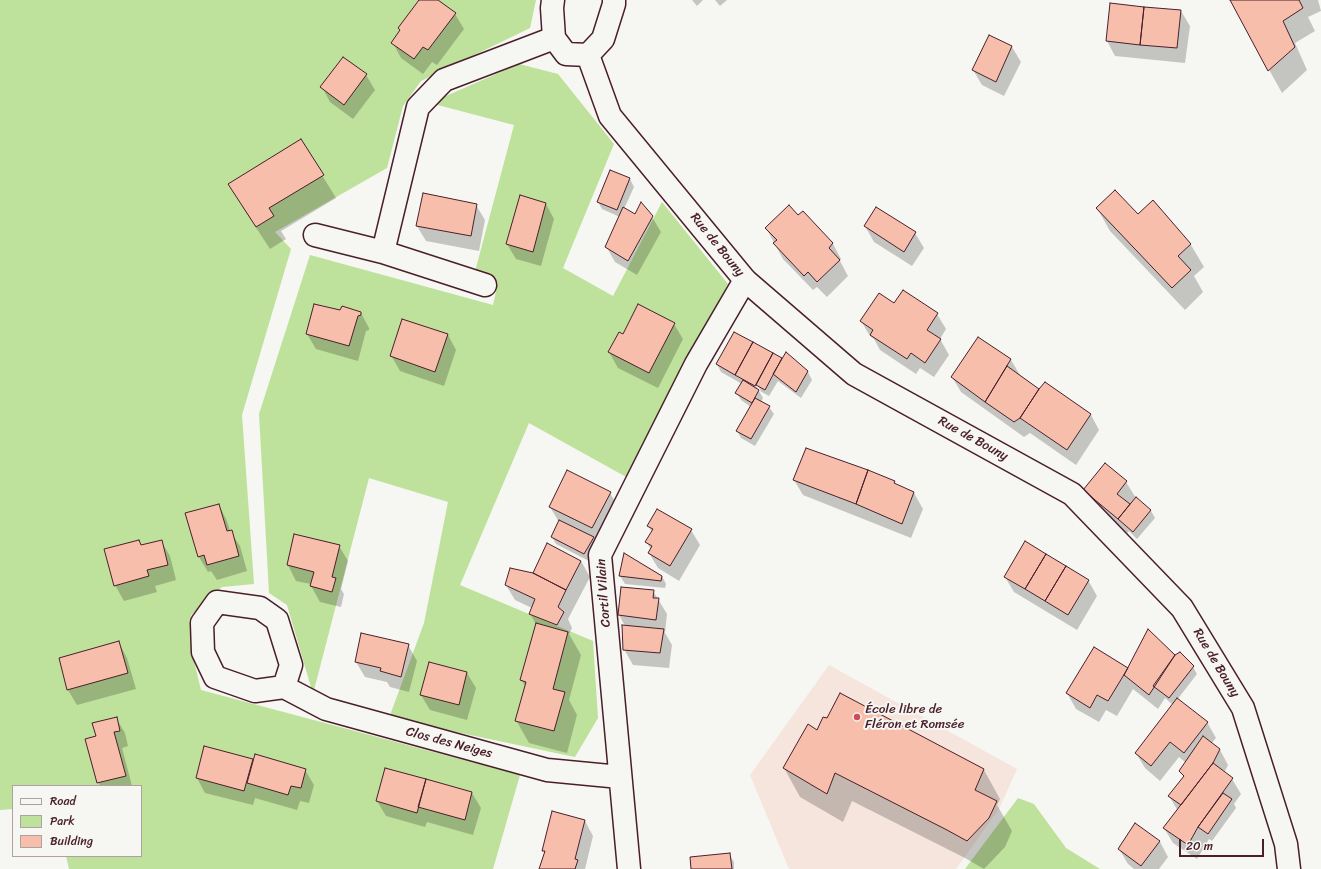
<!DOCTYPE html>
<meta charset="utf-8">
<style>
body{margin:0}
#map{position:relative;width:1321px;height:869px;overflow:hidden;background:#f6f6f2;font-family:Sriracha,sans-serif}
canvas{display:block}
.legend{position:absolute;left:12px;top:785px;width:130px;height:72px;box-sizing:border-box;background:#f6f6f2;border:1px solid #b1a0a2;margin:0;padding:5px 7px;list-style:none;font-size:12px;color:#4a1f2b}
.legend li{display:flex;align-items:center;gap:8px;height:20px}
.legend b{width:20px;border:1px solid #b1a0a2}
.scale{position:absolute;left:1179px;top:839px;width:85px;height:18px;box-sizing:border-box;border:2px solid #4a1f2b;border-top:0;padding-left:5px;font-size:12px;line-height:14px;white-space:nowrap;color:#4a1f2b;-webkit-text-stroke:3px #f6f6f2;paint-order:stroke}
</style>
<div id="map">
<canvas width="1321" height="869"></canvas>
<ul class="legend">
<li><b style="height:5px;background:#f6f6f2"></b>Road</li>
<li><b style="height:11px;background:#bee19b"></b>Park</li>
<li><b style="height:11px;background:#f6beab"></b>Building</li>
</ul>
<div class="scale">20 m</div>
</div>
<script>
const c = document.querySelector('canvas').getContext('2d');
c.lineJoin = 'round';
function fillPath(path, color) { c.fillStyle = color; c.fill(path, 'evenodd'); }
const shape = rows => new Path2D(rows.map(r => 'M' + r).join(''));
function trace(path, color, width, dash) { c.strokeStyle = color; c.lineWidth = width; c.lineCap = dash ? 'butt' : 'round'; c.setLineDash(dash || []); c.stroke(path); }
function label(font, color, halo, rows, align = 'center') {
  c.font = font + ' Sriracha,sans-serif'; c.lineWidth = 4; c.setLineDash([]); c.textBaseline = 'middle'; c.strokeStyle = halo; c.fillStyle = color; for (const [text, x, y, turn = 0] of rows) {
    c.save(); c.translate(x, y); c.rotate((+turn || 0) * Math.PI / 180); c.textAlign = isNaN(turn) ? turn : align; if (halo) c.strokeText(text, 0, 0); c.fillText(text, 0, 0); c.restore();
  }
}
const built = shape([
 [829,665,1017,769,999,809,956,869,789,869,750,775]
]);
const green = shape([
 [0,0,536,0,530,28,421,81,403,106,387,168,275,232,291,249,242,415,254,584,222,587,191,615,191,649,201,690,520,775,493,869,69,869,66,856,141,856,141,786,13,786,13,809,0,810],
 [519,64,558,74,614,144,563,268,613,296,662,202,728,284,628,478,529,423,460,585,593,641,598,718,575,757,389,718,424,623,448,502,369,478,313,694,287,605,269,593,259,414,310,255,493,305,498,282,473,279,514,125,430,103],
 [1018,798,1034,804,1066,848,1100,869,965,869]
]);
const shadow = shape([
 [420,0,437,0,455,14,464,29,437,65,432,62,423,74,401,58,393,43],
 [692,0,703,0,697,6],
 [715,0,727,0,720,6],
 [1234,0,1318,0,1321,11,1308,17,1315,31,1295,43,1307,70,1282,93,1231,1],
 [1181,11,1190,26,1185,63,1115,56,1107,41],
 [989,36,1012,47,1021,62,1004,96,982,85,973,70],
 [343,58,366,75,375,90,353,119,330,102,322,87],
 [301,141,336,198,281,231,286,239,270,249,242,206],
 [610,171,630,179,634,187,624,209,635,216,652,217,661,232,637,275,615,262,606,246,620,217,602,209,598,202],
 [1152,202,1191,245,1204,267,1194,276,1203,292,1185,310,1110,231,1097,208,1137,215],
 [546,204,554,219,541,266,516,259,507,244],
 [476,205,485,220,479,251,426,241,417,226],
 [803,212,833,244,841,259,840,261,848,276,827,297,817,287,813,290,783,259,766,228,798,217],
 [865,226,915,233,924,248,912,266,874,242],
 [894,305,937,314,946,329,940,339,949,355,934,377,920,368,916,374,880,350,874,339,870,336,861,321],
 [340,311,361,313,369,328,369,330,366,331,358,361,316,349,307,334],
 [674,324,683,339,658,388,618,368,609,352,623,335],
 [734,333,783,360,786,353,808,372,812,380,801,398,778,381,769,396,760,391,761,391,754,380,753,381,763,398,761,402,769,407,774,414,755,446,741,438,737,431,751,407,741,400,737,393,742,384,721,372,717,364],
 [448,335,456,350,444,386,400,371,391,355],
 [979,338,1011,360,1020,375,1039,390,1045,383,1091,415,1099,430,1076,465,1030,433,1024,437,961,392,952,377],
 [794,480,894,481,896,486,914,493,923,509,911,538,803,495],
 [1126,482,1136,498,1151,511,1155,518,1137,539,1129,531,1127,533,1093,506,1084,490],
 [610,493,619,508,601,543,593,539,597,546,589,561,556,544,552,537,559,522,550,507],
 [219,505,227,521,230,531,240,546,247,571,217,580,211,571,208,572,199,557,187,514],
 [648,526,691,530,700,545,679,581,658,568,649,553,651,549,646,542,652,532],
 [295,535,339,546,348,561,341,589,344,594,341,607,320,602,311,586,311,584,296,581,288,565],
 [161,541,170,556,176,580,155,586,157,592,124,601,115,585,142,546],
 [624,555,662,576,666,584,665,588,625,584,620,576],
 [581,561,590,577,568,619,572,628,569,634,581,655,569,700,577,715,567,753,529,743,516,720,526,687,521,680,536,624,530,614,532,608,515,600,506,585,534,574],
 [1005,577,1088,580,1097,596,1077,630,1014,592],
 [622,588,653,591,667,614,665,633,672,645,669,668,633,665,624,649,625,626,619,615],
 [119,643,127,658,136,689,77,705,68,690,60,659],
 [408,645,417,661,409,692,390,687,387,682,365,677,356,662],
 [1174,656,1193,667,1197,674,1177,700,1207,722,1216,738,1211,744,1220,750,1228,765,1224,773,1232,779,1241,794,1234,804,1236,808,1212,841,1209,839,1197,859,1173,843,1164,828,1178,811,1169,796,1184,777,1180,771,1186,763,1179,757,1160,781,1145,768,1136,753,1173,705,1165,698,1158,709,1133,689,1117,716,1106,710,1099,722,1076,709,1067,693,1129,670],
 [430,663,467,673,476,688,467,720,430,710,421,695],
 [116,718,125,733,128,746,122,748,132,786,100,786,86,740,97,737],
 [205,748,254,761,305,770,314,785,309,803,300,801,297,810,255,798,253,805,205,793,197,778],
 [784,768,984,770,1000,799,997,805,1012,831,1005,847,984,869,965,858,852,801,843,822,800,797],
 [386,769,472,793,481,808,473,835,427,822,425,827,386,816,377,801],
 [585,821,593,836,585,869,541,869,545,854,543,851],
 [1160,842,1168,857,1159,869,1134,869,1128,864,1119,849],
 [729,854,734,862,734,869,692,869]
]);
const building = shape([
 [419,0,438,0,456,13,428,50,423,47,414,59,391,43,400,30,398,28,419,0],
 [1230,0,1299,0,1303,8,1283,21,1295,47,1268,71,1230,0],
 [1110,3,1144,7,1140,45,1106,41,1110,3],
 [1144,7,1181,10,1177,48,1140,45,1144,7],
 [989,35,1012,46,996,82,972,70,989,35],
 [343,57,367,74,344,105,320,87,343,57],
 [301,139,324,175,269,208,274,216,256,227,228,184,301,139],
 [610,170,630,178,617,210,597,202,610,170],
 [1115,190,1138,214,1153,200,1191,244,1178,256,1191,270,1172,288,1096,208,1115,190],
 [423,193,477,204,471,236,416,226,423,193],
 [520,195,546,203,533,252,506,244,520,195],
 [641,202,653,216,628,261,605,247,623,207,635,214,641,202],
 [789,205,798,215,803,211,833,243,829,248,840,260,817,282,808,272,804,276,773,243,777,240,765,228,789,205],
 [876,207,916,232,904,252,864,226,876,207],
 [903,290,938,313,927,330,941,339,925,363,911,353,907,359,870,335,873,330,860,321,879,293,894,303,903,290],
 [314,304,340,310,342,306,361,312,361,315,358,316,349,346,306,334,314,304],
 [638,304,675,323,649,373,608,352,619,332,623,334,638,304],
 [402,319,448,334,435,372,390,356,402,319],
 [734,332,753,342,735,375,716,364,734,332],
 [978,337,1011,359,985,402,951,377,978,337],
 [753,342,773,353,755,386,735,375,753,342],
 [786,352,808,371,796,392,773,374,786,352],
 [773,353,782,358,765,390,756,385,773,353],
 [1007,366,1039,389,1020,418,1014,422,985,402,1007,366],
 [743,380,759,390,752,403,735,393,743,380],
 [1045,382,1091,414,1067,450,1020,418,1039,389,1045,382],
 [755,398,770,406,751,439,736,431,755,398],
 [806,448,868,470,856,504,793,480,806,448],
 [1105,463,1127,481,1117,494,1130,504,1118,519,1083,490,1105,463],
 [567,470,611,492,592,528,549,507,567,470],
 [868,470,895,481,894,483,914,492,902,524,856,504,868,470],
 [1136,497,1151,510,1133,532,1118,519,1136,497],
 [219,504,227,531,232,530,239,556,207,565,204,555,198,557,185,513,219,504],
 [657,509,692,529,670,566,648,553,652,546,645,542,653,529,647,526,657,509],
 [559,520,594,537,584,554,551,537,559,520],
 [294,534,340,545,332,577,336,578,332,592,310,586,314,572,287,565,294,534],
 [139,540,141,545,162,540,168,565,147,570,149,576,114,586,104,549,139,540],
 [1025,541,1046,554,1025,589,1004,577,1025,541],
 [547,543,581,561,566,590,533,573,547,543],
 [624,553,662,576,661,581,619,576,624,553],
 [1046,554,1066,566,1045,601,1025,589,1046,554],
 [1066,566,1089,580,1068,615,1045,601,1066,566],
 [510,568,533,573,566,590,558,607,564,612,557,625,529,614,535,599,505,585,510,568],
 [621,587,654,590,653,598,659,598,656,620,618,615,621,587],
 [536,623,568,632,553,689,565,692,554,731,515,721,526,682,520,680,536,623],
 [622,625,664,629,660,653,623,650,622,625],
 [1148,629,1175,655,1149,695,1124,675,1148,629],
 [361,633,409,644,401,677,380,671,381,668,355,662,361,633],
 [119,641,128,673,67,690,59,658,119,641],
 [1094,647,1128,668,1108,701,1097,695,1090,708,1066,693,1094,647],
 [1180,652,1194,666,1169,698,1153,686,1175,655,1180,652],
 [429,662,467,672,459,705,420,695,429,662],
 [840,693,984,769,975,790,997,801,989,818,967,841,947,830,835,773,827,794,783,768,808,724,817,730,823,717,827,718,840,693],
 [1177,698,1208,722,1184,753,1170,742,1151,766,1135,753,1177,698],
 [117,717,120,731,114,732,126,776,97,783,85,739,96,736,92,723,117,717],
 [1203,736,1220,749,1213,763,1181,805,1168,796,1184,776,1179,771,1203,736],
 [204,746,253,759,244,791,196,778,204,746],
 [255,754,306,769,301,788,291,786,288,795,247,783,255,754],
 [1213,763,1233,778,1198,827,1188,845,1163,828,1213,763],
 [385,768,426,779,417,813,376,801,385,768],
 [426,779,472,792,465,820,418,807,426,779],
 [1223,793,1232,799,1208,834,1198,827,1223,793],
 [552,811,585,820,575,859,578,860,575,869,539,869,545,851,542,851,552,811],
 [1135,823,1160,841,1141,866,1118,849,1135,823],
 [730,853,732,869,691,869,690,857,730,853]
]);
const minor = shape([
 [315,235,383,252],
 [485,285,383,252,418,107,444,80,554,38],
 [284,687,291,665,277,620,260,608,217,602,202,623,203,652,215,677,255,691,284,687,326,709,547,770,620,777],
 [629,869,600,555,696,364,745,280]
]);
const tertiary = shape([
 [553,0,552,8,554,38,566,54,588,55,603,39,614,4,614,0],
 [588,55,610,116,745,280,854,374,1072,494,1182,608,1243,708,1286,844,1289,869]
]);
const markers = [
 [857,717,4,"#d1495b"]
];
const streetNames = [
 ["Rue de Bouny",717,245,51],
 ["Rue de Bouny",973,439,29],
 ["Cortil Vilain",604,593,-94],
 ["Rue de Bouny",1216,663,59],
 ["Clos des Neiges",449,743,15]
];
const poiNames = [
 ["École libre de",865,710],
 ["Fléron et Romsée",865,725]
];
fillPath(built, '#f6e5dd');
fillPath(green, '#bee19b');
fillPath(shadow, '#0003');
fillPath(building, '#f6beab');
trace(building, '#4a1f2b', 1);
trace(minor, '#4a1f2b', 25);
trace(tertiary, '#4a1f2b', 25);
trace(minor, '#f6f6f2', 22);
trace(tertiary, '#f6f6f2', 22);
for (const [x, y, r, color] of markers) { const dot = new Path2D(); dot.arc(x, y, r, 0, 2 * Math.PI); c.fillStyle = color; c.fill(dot); trace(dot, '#f6f6f2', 1.5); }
label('13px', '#4a1f2b', '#f6f6f2', streetNames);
label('13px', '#4a1f2b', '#f6f6f2', poiNames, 'left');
</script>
